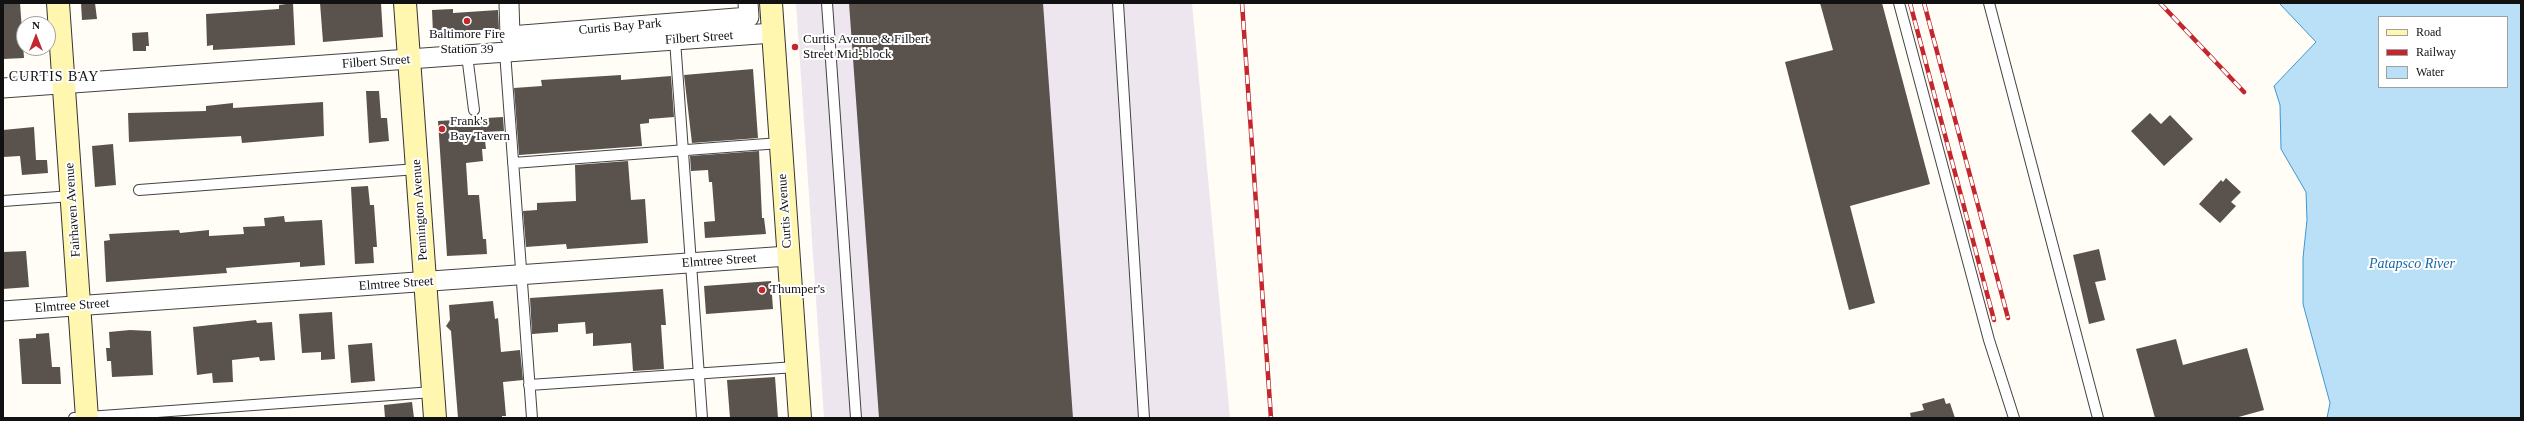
<!DOCTYPE html>
<style>
body{margin:0}
#map{position:relative;width:2524px;height:421px;overflow:hidden;background:#fffdf5;font-family:Georgia,serif}
canvas{display:block}
.frame{position:absolute;inset:0;border:4px solid #111;pointer-events:none}
.legend{position:absolute;left:2378px;top:16px;width:130px;height:72px;box-sizing:border-box;background:#fff;border:1px solid #a0a0a0;margin:0;padding:5px 7px;list-style:none;font-size:12px;color:#111}
.legend li{display:flex;align-items:center;gap:8px;height:20px}
.legend b{width:20px;border:1px solid #a0a0a0}
.north{position:absolute;left:16px;top:16px;width:40px;height:40px;box-sizing:border-box;background:#fff;border:1px solid #a0a0a0;border-radius:50%;rotate:0deg;font-size:11px;font-weight:700;line-height:16px;text-align:center;color:#111}
.north::after{content:'';display:block;margin:auto;width:14px;height:18px;background:#c4262e;clip-path:polygon(50% 0,100% 100%,50% 72%,0 100%)}
</style>
<div id="map">
<canvas width="2524" height="421"></canvas>
<div class="frame"></div>
<ul class="legend">
<li><b style="height:5px;background:#fff6b0"></b>Road</li>
<li><b style="height:5px;background:#c4262e"></b>Railway</li>
<li><b style="height:11px;background:#b9e0f7"></b>Water</li>
</ul>
<div class="north">N</div>
</div>
<script>
const c = document.querySelector('canvas').getContext('2d');
c.lineJoin = 'round';
function fillPath(path, color) { c.fillStyle = color; c.fill(path, 'evenodd'); }
const shape = rows => new Path2D(rows.map(r => 'M' + r).join(''));
function trace(path, color, width, dash) { c.strokeStyle = color; c.lineWidth = width; c.lineCap = dash ? 'butt' : 'round'; c.setLineDash(dash || []); c.stroke(path); }
function label(font, color, halo, rows, align = 'center') {
  c.font = font + ' Georgia,serif'; c.lineWidth = 4; c.setLineDash([]); c.textBaseline = 'middle'; c.strokeStyle = halo; c.fillStyle = color; for (const [text, x, y, turn = 0] of rows) {
    c.save(); c.translate(x, y); c.rotate((+turn || 0) * Math.PI / 180); c.textAlign = isNaN(turn) ? turn : align; if (halo) c.strokeText(text, 0, 0); c.fillText(text, 0, 0); c.restore();
  }
}
const industrial = shape([
 [796,3,1192,3,1230,418,824,418]
]);
const water = shape([
 [2279,3,2521,3,2521,418,2327,418,2330,403,2303,304,2303,258,2307,220,2306,192,2281,149,2280,105,2274,86,2316,42,2279,3],
 [2379,17,2507,17,2507,87,2379,87,2379,17]
]);
const building = shape([
 [3,3,20,3,24,58,3,59],
 [81,3,95,3,97,19,82,20],
 [293,3,295,45,213,50,213,45,207,46,206,14,279,9,279,5],
 [320,3,381,3,383,37,323,42],
 [849,3,1043,3,1073,418,879,418],
 [1820,3,1882,3,1930,184,1850,206,1875,303,1849,310,1785,62,1833,50],
 [453,9,453,13,498,10,499,29,433,33,432,10],
 [148,32,149,46,146,46,146,51,133,51,132,33],
 [753,69,758,138,692,143,684,75],
 [621,75,621,80,671,76,674,117,649,119,649,123,640,124,642,146,519,155,514,88,542,86,541,80],
 [366,91,379,91,381,118,387,118,389,141,369,143],
 [323,102,324,136,242,143,241,136,129,142,128,113,206,111,206,106,233,103,233,108],
 [2150,113,2161,124,2170,115,2193,139,2164,166,2131,131],
 [503,117,504,131,484,132,486,149,482,149,483,161,466,163,468,195,479,195,483,239,486,239,487,254,447,256,438,121],
 [34,127,36,160,47,160,48,173,22,175,20,156,3,157,3,130],
 [113,144,116,185,95,187,92,146],
 [759,151,762,218,764,218,766,234,705,238,704,222,715,221,712,182,709,182,708,170,691,171,690,156],
 [628,161,631,200,645,199,648,243,567,249,566,244,526,247,523,211,537,210,537,203,576,201,575,165],
 [2226,178,2241,192,2231,202,2236,206,2220,223,2199,204,2221,180,2223,182],
 [368,186,370,205,374,205,377,247,373,247,374,263,355,264,351,187],
 [284,216,285,222,322,220,325,265,300,267,300,262,226,268,227,273,106,282,104,241,110,240,109,234,179,230,180,233,209,230,209,236,244,234,243,227,265,226,264,218],
 [2099,249,2106,280,2095,282,2105,320,2089,324,2073,255],
 [26,251,29,287,3,289,3,252],
 [771,281,773,309,706,314,704,286],
 [663,289,666,325,661,325,664,369,633,371,631,343,593,346,593,333,586,334,585,322,558,324,558,332,532,334,530,298],
 [493,301,495,319,498,318,501,352,520,350,523,380,503,382,506,416,502,416,502,418,458,418,451,331,446,326,450,320,449,305],
 [332,312,335,359,321,360,321,352,302,353,299,314],
 [256,320,257,323,272,322,275,360,260,361,259,357,232,360,233,382,213,383,212,373,197,375,193,327],
 [130,330,151,331,153,375,112,377,111,361,107,361,106,348,110,348,109,332],
 [49,333,52,367,60,367,61,384,22,384,19,339,36,338,36,334],
 [2176,339,2183,365,2247,348,2264,410,2235,418,2155,418,2136,349],
 [372,343,375,381,351,383,348,345],
 [775,377,778,418,730,418,727,380],
 [1944,398,1946,404,1950,403,1955,418,1911,418,1910,413,1924,410,1922,404],
 [412,402,414,418,385,418,384,405]
]);
const lane = shape([
 [827,3,856,418],
 [1118,3,1144,418],
 [1899,3,1989,340,2014,418],
 [1989,3,2098,418],
 [675,40,702,418],
 [505,52,532,418],
 [467,55,474,110],
 [513,163,780,143],
 [139,190,417,169],
 [3,201,72,196],
 [529,385,796,367],
 [74,418,433,392]
]);
const street = shape([
 [509,3,510,36,749,17,748,3],
 [3,88,773,33],
 [3,311,788,256]
]);
const secondary = shape([
 [58,3,87,418],
 [405,3,435,418],
 [771,3,800,418]
]);
const rail = shape([
 [1242,3,1271,418],
 [1910,3,1994,320],
 [1924,3,2008,318],
 [2160,3,2244,92]
]);
const markers = [
 [467,21,4,"#c4262e"],
 [795,47,4,"#c4262e"],
 [442,129,4,"#c4262e"],
 [762,290,4,"#c4262e"]
];
const streetNames = [
 ["Curtis Bay Park",620,27,-5],
 ["Filbert Street",699,38,-4],
 ["Filbert Street",376,62,-4],
 ["Fairhaven Avenue",73,210,-94],
 ["Pennington Avenue",420,210,-94],
 ["Curtis Avenue",785,211,-94],
 ["Elmtree Street",719,261,-4],
 ["Elmtree Street",396,284,-4],
 ["Elmtree Street",72,306,-4]
];
const poiNames = [
 ["Baltimore Fire",467,35,"center"],
 ["Station 39",467,50,"center"],
 ["Curtis Avenue & Filbert",803,40],
 ["Street Mid-block",803,55],
 ["Frank's",450,122],
 ["Bay Tavern",450,137],
 ["Thumper's",770,290]
];
const neighbourhoodNames = [
 ["CURTIS BAY",54,77]
];
const waterNames = [
 ["Patapsco River",2412,264]
];
fillPath(industrial, '#eee6ef');
fillPath(water, '#b9e0f7');
trace(water, '#3f96cf', 1);
fillPath(building, '#5a524d');
trace(lane, '#444', 12);
trace(street, '#444', 21);
trace(secondary, '#333', 24);
trace(lane, '#fff', 10);
trace(street, '#fff', 19);
trace(secondary, '#fff6b0', 22);
trace(rail, '#c4262e', 4.5);
trace(rail, '#fff', 3, [9]);
for (const [x, y, r, color] of markers) { const dot = new Path2D(); dot.arc(x, y, r, 0, 2 * Math.PI); c.fillStyle = color; c.fill(dot); trace(dot, '#fff', 1.5); }
label('13px', '#111', '#fff', streetNames);
label('13px', '#111', '#fff', poiNames, 'left');
c.letterSpacing = '1px';
label('14px', '#111', '#fff', neighbourhoodNames);
c.letterSpacing = '0px';
label('italic 14px', '#1768a6', '#fff', waterNames);
</script>
